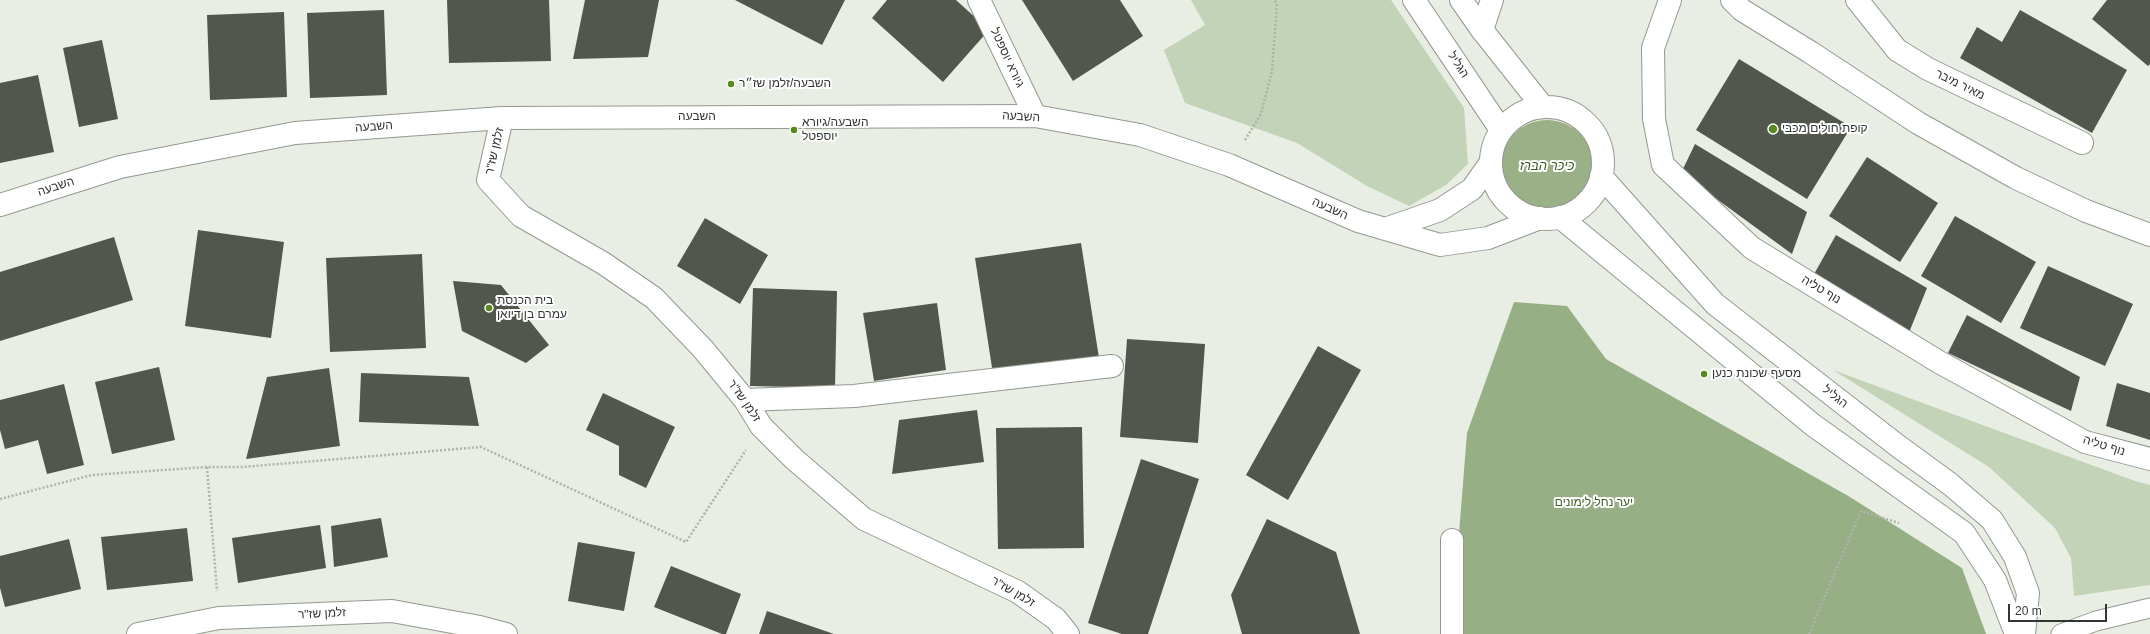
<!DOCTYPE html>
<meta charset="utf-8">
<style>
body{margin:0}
#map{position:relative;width:2150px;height:634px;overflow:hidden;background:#e8eee4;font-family:Helvetica,sans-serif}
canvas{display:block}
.scale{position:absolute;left:2008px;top:604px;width:99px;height:18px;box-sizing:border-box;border:2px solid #323531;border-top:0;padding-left:5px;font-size:12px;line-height:14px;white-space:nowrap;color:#323531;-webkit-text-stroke:3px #fff;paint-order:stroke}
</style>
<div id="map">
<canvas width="2150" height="634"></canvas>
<div class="scale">20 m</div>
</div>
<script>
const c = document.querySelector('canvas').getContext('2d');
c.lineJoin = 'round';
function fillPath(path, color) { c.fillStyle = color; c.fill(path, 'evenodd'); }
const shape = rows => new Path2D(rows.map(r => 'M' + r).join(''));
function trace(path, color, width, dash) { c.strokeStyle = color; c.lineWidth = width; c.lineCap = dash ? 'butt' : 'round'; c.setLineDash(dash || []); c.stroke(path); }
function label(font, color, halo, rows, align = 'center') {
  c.font = font + ' Helvetica,"Noto Sans Hebrew",sans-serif'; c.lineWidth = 4; c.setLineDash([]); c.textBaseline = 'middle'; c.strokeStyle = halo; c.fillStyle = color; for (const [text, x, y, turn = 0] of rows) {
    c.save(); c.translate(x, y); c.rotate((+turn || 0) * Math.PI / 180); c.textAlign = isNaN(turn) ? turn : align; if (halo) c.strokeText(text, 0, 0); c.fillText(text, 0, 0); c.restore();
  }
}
const green = shape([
 [1191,0,1391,0,1464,108,1468,164,1446,185,1409,206,1367,186,1297,143,1185,103,1164,50,1205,25],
 [1833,370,2135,481,2150,485,2150,585,2074,596,2071,558,2055,528,1989,467]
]);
const forest = shape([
 [1514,302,1567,306,1606,359,1850,497,1962,568,1986,634,1451,634,1467,433]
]);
const water = shape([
 '1501 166a46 46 0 1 1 92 0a46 46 0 1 1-92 0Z'
]);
const building = shape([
 [447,0,549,0,551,61,449,63],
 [585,0,659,0,648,57,573,59],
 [735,0,845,0,822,45],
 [887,0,956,0,989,30,943,82,872,18],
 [1022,0,1120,0,1143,36,1073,81],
 [2107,0,2150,0,2150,64,2148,66,2092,19],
 [384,10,387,95,310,98,307,13],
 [2020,10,2127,70,2092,133,1960,58,1977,27,2002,42],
 [284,12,287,97,210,100,207,15],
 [102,40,118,119,79,127,63,48],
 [1739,59,1851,127,1807,199,1696,130],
 [38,75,54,152,0,163,0,83],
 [1695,144,1807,212,1792,254,1681,173],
 [1867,157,1938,203,1900,262,1829,216],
 [1955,216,2036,262,2001,323,1921,276],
 [705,218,768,255,740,304,677,266],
 [198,230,284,242,271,338,185,326],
 [1836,235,1927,288,1908,335,1813,276],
 [114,237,133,300,0,341,0,272],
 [1081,243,1099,358,993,374,975,258],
 [422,254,426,348,330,352,326,258],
 [2048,266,2133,304,2105,366,2020,328],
 [453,281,501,285,549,345,526,363,462,331],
 [753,288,837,291,835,388,750,386],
 [937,303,946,370,874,381,863,313],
 [1967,315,2080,377,2071,411,1948,353],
 [1127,339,1205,344,1198,443,1120,437],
 [1318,346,1361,370,1288,500,1246,475],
 [159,367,175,440,112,454,95,382],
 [329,368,340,446,246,459,267,377],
 [361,373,469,377,479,426,359,422],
 [2117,383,2150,393,2150,440,2106,426],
 [64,384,84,465,47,474,38,440,5,449,0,430,0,400],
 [603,393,675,427,646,488,619,475,619,446,586,430],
 [977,410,984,462,892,474,899,420],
 [1082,427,1084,548,998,549,996,428],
 [1141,459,1199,479,1148,634,1122,634,1088,623],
 [381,518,388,557,334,567,331,526],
 [1267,519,1336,552,1360,634,1242,634,1231,595],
 [320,525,326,568,238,583,232,538],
 [187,528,193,581,107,590,101,537],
 [69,539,81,589,5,607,0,588,0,556],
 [578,542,635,552,624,611,568,601],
 [671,566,741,594,726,634,722,634,654,607],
 [767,611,834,634,759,634]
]);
const path = shape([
 [1245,140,1261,114,1272,71,1277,3,1274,0],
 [207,467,217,591],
 [0,499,92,475,207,467,243,467,481,447,686,542,746,450],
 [1809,634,1861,511,1899,523]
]);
const service = shape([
 [2061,634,2096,621,2150,608]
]);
const minor = shape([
 [979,0,1035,116],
 [1670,0,1653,48,1654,119,1663,165,1752,248,1939,362,2085,442,2150,459],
 [1732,0,1742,10,1810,52,1918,123,2016,178,2086,211,2150,235],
 [1857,0,1897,50,1928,69,2082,143],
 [1482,30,1492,0],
 [502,118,488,180,521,216,603,263,654,298,703,349,745,400,761,426,794,459,864,519,1018,592,1056,619,1068,634],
 [745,400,854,396,1112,366],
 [1452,540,1452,634],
 [138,634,219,618,392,611,480,627,506,634]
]);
const tertiary = shape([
 [0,205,120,167,295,133,502,118,1035,116,1140,135,1229,165,1358,221,1440,245,1488,238,1540,218],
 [1385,229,1440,210,1472,189,1491,162]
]);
const secondary = shape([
 [1414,0,1501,130],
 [1461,0,1482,30,1543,107],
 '1491 163a56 56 0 1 1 112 0a56 56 0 1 1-112 0Z',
 [1601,176,1715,304,1898,446,1950,484,1992,520,2015,557,2028,593,2024,634],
 [1560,217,1813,425,1964,533,1995,580,2016,634]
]);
const markers = [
 [731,84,4,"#57891f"],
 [1773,129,5,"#57891f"],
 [794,130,4,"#57891f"],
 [489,308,4,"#57891f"],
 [1704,374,4,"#57891f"]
];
const streetNames = [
 ["גיורא יוספטל",1007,58,65],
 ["הגליל",1458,65,57],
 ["מאיר מיבר",1960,85,26],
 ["השבעה",697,117],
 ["השבעה",1021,117,3],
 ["השבעה",374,127,-4],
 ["זלמן שז\"ר",495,151,-77],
 ["השבעה",56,187,-18],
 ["השבעה",1330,209,24],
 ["נוף טליה",1821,290,31],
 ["הגליל",1835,397,38],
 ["זלמן שז\"ר",744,401,55],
 ["נוף טליה",2104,446,17],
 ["זלמן שז\"ר",1013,592,30],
 ["זלמן שז\"ר",322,614,-3]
];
const poiNames = [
 ["השבעה/זלמן שז״ר",739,84],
 ["השבעה/גיורא",802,123],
 ["יוספטל",802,137],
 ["קופת חולים מכבי",1782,129],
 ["בית הכנסת",497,301],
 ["עמרם בן דיואן",497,315],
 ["מסעף שכונת כנען",1712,374]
];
const parkNames = [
 ["יער נחל לימונים",1594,503]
];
const waterNames = [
 ["כיכר הברז",1547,166]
];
fillPath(green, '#c3d3b7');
fillPath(forest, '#97af85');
fillPath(water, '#9ab188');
fillPath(building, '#52574e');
trace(service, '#93998f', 21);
trace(minor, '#93998f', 24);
trace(tertiary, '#93998f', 24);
trace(secondary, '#93998f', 24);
trace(path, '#aeb3ab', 2.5, [2, 2]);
trace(service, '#fff', 19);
trace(minor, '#fff', 22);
trace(tertiary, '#fff', 22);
trace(secondary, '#fff', 22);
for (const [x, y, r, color] of markers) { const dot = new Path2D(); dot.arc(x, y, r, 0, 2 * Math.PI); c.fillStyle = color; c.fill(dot); trace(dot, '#fff', 1.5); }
label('12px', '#323531', '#fff', streetNames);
label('12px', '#323531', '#fff', poiNames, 'left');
label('12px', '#3e5d22', '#fff', parkNames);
label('italic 13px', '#3a591d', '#fff', waterNames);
</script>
